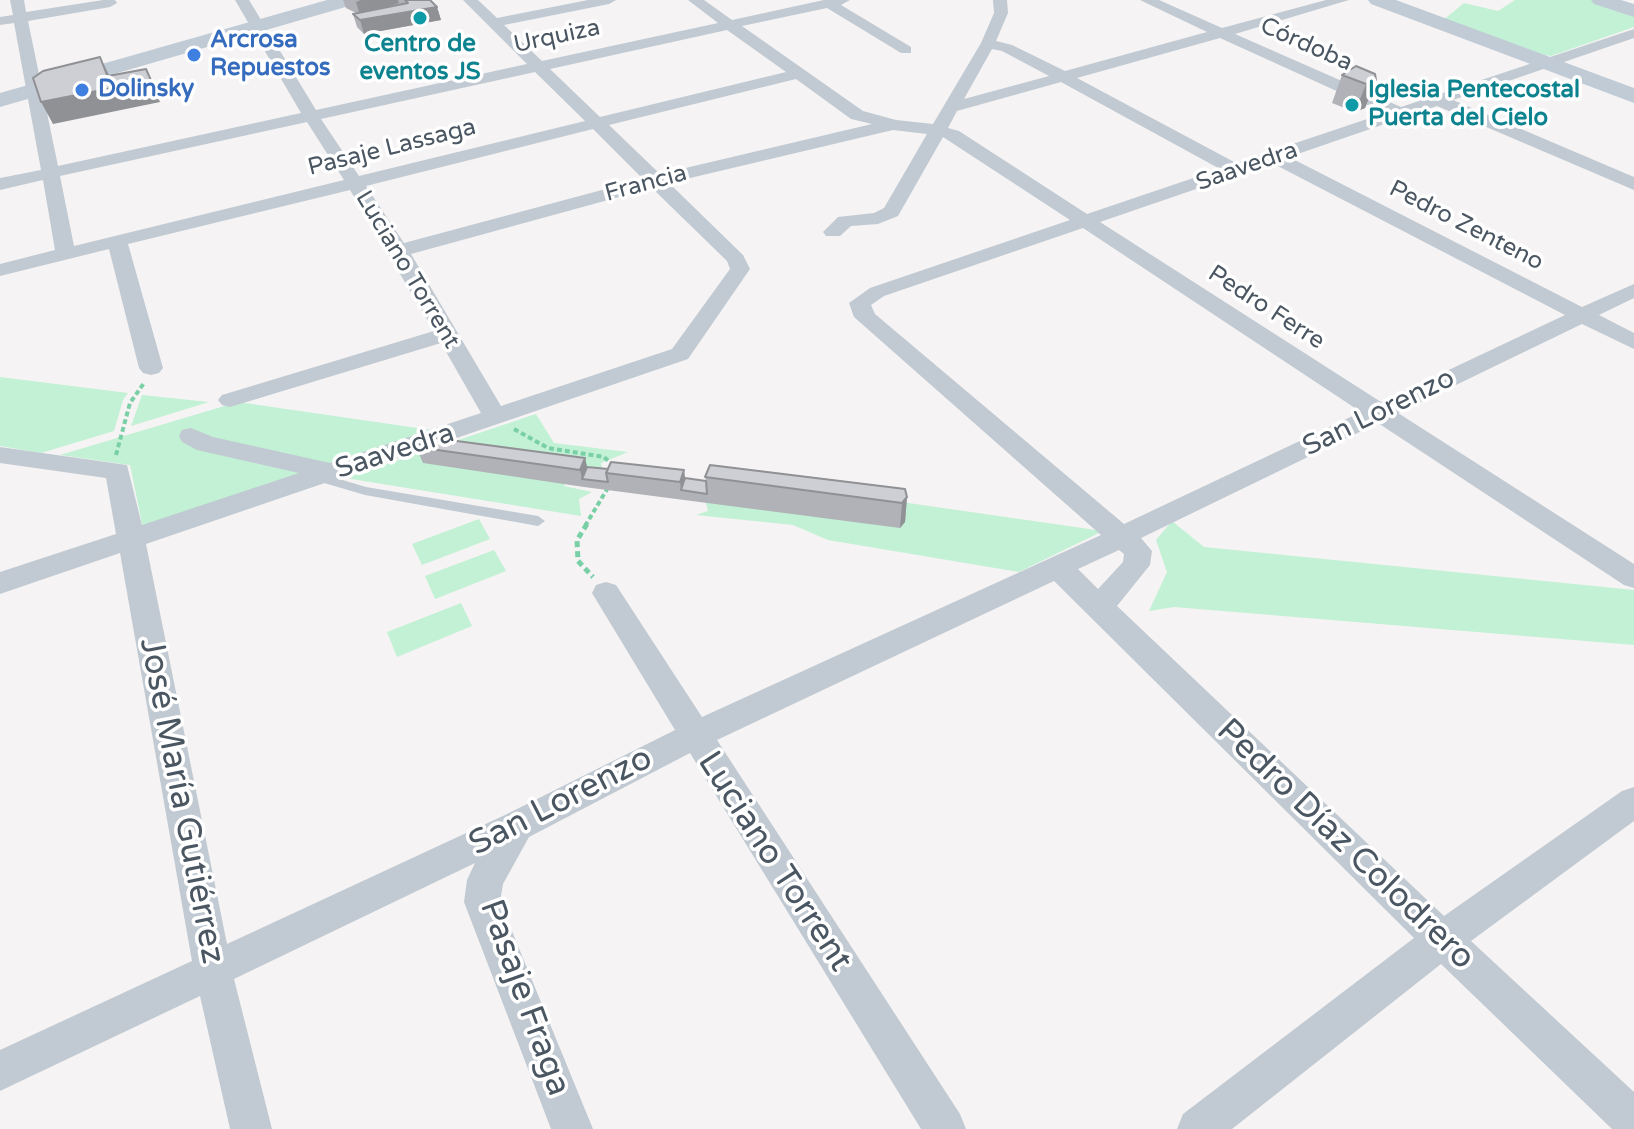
<!DOCTYPE html>
<meta charset="utf-8">
<style>
body{margin:0}
canvas{display:block;background:#f5f3f3}
</style>
<canvas width="1634" height="1129"></canvas>
<script>
const c = document.querySelector('canvas').getContext('2d');
c.lineJoin = 'round';
function fillPath(path, color) { c.fillStyle = color; c.fill(path, 'evenodd'); }
const shape = rows => new Path2D(rows.map(r => 'M' + r).join(''));
function trace(path, color, width, dash) { c.strokeStyle = color; c.lineWidth = width; c.lineCap = dash ? 'butt' : 'round'; c.setLineDash(dash || []); c.stroke(path); }
function label(font, color, halo, rows, align = 'center') {
  c.font = font + ' "Varela Round",sans-serif'; c.lineWidth = 7; c.setLineDash([]); c.textBaseline = 'middle'; c.strokeStyle = halo; c.fillStyle = color; for (const [text, x, y, turn = 0] of rows) {
    c.save(); c.translate(x, y); c.rotate((+turn || 0) * Math.PI / 180); c.textAlign = isNaN(turn) ? turn : align; if (halo) c.strokeText(text, 0, 0); c.fillText(text, 0, 0); c.restore();
  }
}
const green = shape([
 [1515,0,1591,0,1634,14,1634,27,1551,56,1530,53,1442,21,1464,3,1498,11],
 [0,377,128,393,123,400,114,431,41,453,0,446],
 [142,395,209,402,131,426],
 [238,402,438,431,143,528,130,465,60,455],
 [536,414,554,443,628,452,601,463,603,474,572,472,564,486,592,492,579,499,581,516,345,478],
 [714,475,1103,531,1019,572,828,540,793,525,696,515,708,511,706,503],
 [479,519,490,539,422,565,412,544],
 [1172,521,1204,547,1634,590,1634,645,1174,607,1149,611,1167,572,1156,540],
 [494,550,506,571,435,599,425,576],
 [461,603,472,626,397,657,387,632]
]);
const pathFar1 = shape([
 [514,429,548,448,604,457,614,466],
 [116,455,130,403,144,383],
 [585,526,609,486]
]);
const path = shape([
 [587,524,577,540,578,561,593,577]
]);
const lane = shape([
 [319,473,366,487,538,516,545,521,538,526,365,495,314,480,313,477,314,474,319,473]
]);
const street = shape([
 [10,0,24,0,26,12,103,0,115,0,117,3,110,7,28,21,58,166,301,113,235,0,249,0,316,110,527,64,463,0,478,0,497,18,588,0,616,0,609,4,504,25,542,61,718,23,688,0,704,0,732,20,824,0,850,0,841,5,911,47,911,53,901,53,827,8,742,26,863,111,896,120,933,124,981,43,994,13,993,0,1007,0,1008,13,996,41,1012,45,1065,71,1207,32,1140,0,1159,0,1222,28,1326,0,1349,0,1235,34,1401,107,1634,29,1634,38,1453,100,1634,177,1634,190,1437,106,1289,157,1582,307,1634,284,1634,298,1599,315,1634,333,1634,349,1582,324,1398,413,1634,564,1634,588,1624,585,1378,423,1141,538,1152,551,1150,565,1117,606,1444,916,1622,791,1634,787,1634,821,1471,941,1634,1092,1634,1129,1612,1129,1441,964,1232,1129,1177,1129,1183,1114,1414,938,1054,581,717,740,960,1114,966,1129,921,1129,690,753,529,837,503,884,500,902,593,1129,551,1129,464,902,467,880,475,863,234,979,272,1129,230,1129,200,996,0,1091,0,1050,192,961,120,553,0,594,0,572,116,534,106,478,0,463,0,447,127,465,142,525,299,473,197,450,182,442,179,436,182,430,191,428,213,437,330,463,481,413,441,343,230,407,222,405,218,400,222,395,434,331,350,190,128,244,163,368,159,373,151,375,143,373,139,368,109,249,0,276,0,264,55,250,43,180,0,190,0,178,41,170,14,23,0,25,0,17,13,15,10,0],
 [727,30,786,72,600,117,550,69,727,30],
 [1220,38,1385,113,1236,163,1077,78,1220,38],
 [992,49,1002,51,1049,76,964,99,992,49],
 [535,72,585,121,359,176,321,119,535,72],
 [796,79,851,119,872,124,660,174,609,125,796,79],
 [1061,82,1220,169,1087,214,959,131,948,128,957,111,1061,82],
 [307,122,344,180,74,246,60,176,307,122],
 [593,129,643,179,404,243,366,186,593,129],
 [893,130,927,134,884,208,874,213,838,217,823,232,826,236,840,236,851,226,878,224,898,216,943,137,1070,220,870,288,849,303,854,317,1101,535,702,717,616,585,606,582,596,585,592,593,675,730,505,815,227,944,146,544,688,359,750,269,743,255,669,183,893,130],
 [1272,163,1565,315,1381,402,1100,222,1272,163],
 [652,188,727,261,730,269,672,349,501,406,411,254,652,188],
 [1083,228,1361,412,1124,524,875,314,871,305,884,296,1083,228],
 [1119,550,1124,554,1123,562,1098,589,1078,569,1119,550]
]);
const secondary = shape([
 [327,0,359,0,356,4,0,107,0,93,327,0],
 [1368,0,1396,0,1634,88,1634,103,1371,4,1368,0],
 [1591,0,1621,0,1634,4,1634,17,1594,4,1591,0]
]);
const wall = shape([
 [343,0,430,0,437,7,441,20,364,34,357,27,353,14,356,13,346,8],
 [1342,75,1376,80,1365,108,1355,112,1332,103],
 [416,447,585,458,587,467,608,469,684,470,685,478,706,481,705,477,907,497,905,522,900,528,584,487,423,463]
]);
const shadedWall = shape([
 [361,0,398,0,399,3,360,15,356,2],
 [437,7,441,20,364,34,360,20],
 [100,57,110,77,146,69,160,102,53,124,41,102],
 [1376,80,1365,108,1355,112,1366,84],
 [585,458,589,475,582,479,580,470],
 [684,470,686,487,681,490,682,499,680,482],
 [907,497,905,522,900,528,902,503]
]);
const building = shape([
 [405,0,430,0,437,7,360,20,353,14,408,3,405,0],
 [100,57,112,88,41,102,33,78,43,71,100,57],
 [1356,66,1375,74,1376,80,1366,84,1342,75,1356,66],
 [146,69,154,87,115,95,108,76,146,69],
 [434,438,585,458,580,470,416,447,434,438],
 [611,462,684,470,680,482,606,473,611,462],
 [710,465,905,489,907,497,902,503,705,477,710,465],
 [587,467,608,469,606,473,608,482,582,479,587,467],
 [685,478,706,481,707,494,681,490,685,478]
]);
const markers = [
 [420,18,8,"#0f9aa8"],
 [194,55,8,"#3f7fe0"],
 [82,90,8,"#3f7fe0"],
 [1352,105,8,"#0f9aa8"]
];
const farStreetnames = [
 ["Urquiza",557,37,-12],
 ["Córdoba",1306,45,24],
 ["Pasaje Lassaga",392,148,-14],
 ["Saavedra",1247,167,-19],
 ["Francia",646,184,-15],
 ["Pedro Zenteno",1466,226,27],
 ["Luciano Torrent",407,270,59],
 ["Pedro Ferre",1266,308,33]
];
const farShopnames = [
 ["Arcrosa",210,41],
 ["Repuestos",210,69],
 ["Dolinsky",98,90]
];
const farCulturenames = [
 ["Centro de",420,45],
 ["eventos JS",420,73],
 ["Iglesia Pentecostal",1368,91,"left"],
 ["Puerta del Cielo",1368,119,"left"]
];
const streetNames = [
 ["San Lorenzo",1379,413,-26],
 ["Saavedra",395,452,-18]
];
const nearStreetnames = [
 ["José María Gutiérrez",181,801,79],
 ["San Lorenzo",561,802,-27],
 ["Pedro Díaz Colodrero",1345,845,44],
 ["Luciano Torrent",774,862,57],
 ["Pasaje Fraga",524,998,70]
];
fillPath(green, '#c3f1d5');
trace(pathFar1, '#7ad0a6', 4, [5, 3]);
trace(path, '#7ad0a6', 5, [6, 4]);
fillPath(lane, '#c1cad2');
fillPath(street, '#c1cad2');
fillPath(secondary, '#c1cbd6');
fillPath(wall, '#b0b2b7');
fillPath(shadedWall, '#909195');
fillPath(building, '#cdcfd5');
trace(building, '#909195', 2);
for (const [x, y, r, color] of markers) { const dot = new Path2D(); dot.arc(x, y, r, 0, 2 * Math.PI); c.fillStyle = color; c.fill(dot); trace(dot, '#fff', 3); }
label('24px', '#4a5661', '#fff', farStreetnames);
label('bold 24px', '#366cbe', '#fff', farShopnames, 'left');
label('bold 24px', '#0d838f', '#fff', farCulturenames);
label('28px', '#4a5661', '#fff', streetNames);
label('34px', '#4a5661', '#fff', nearStreetnames);
</script>
